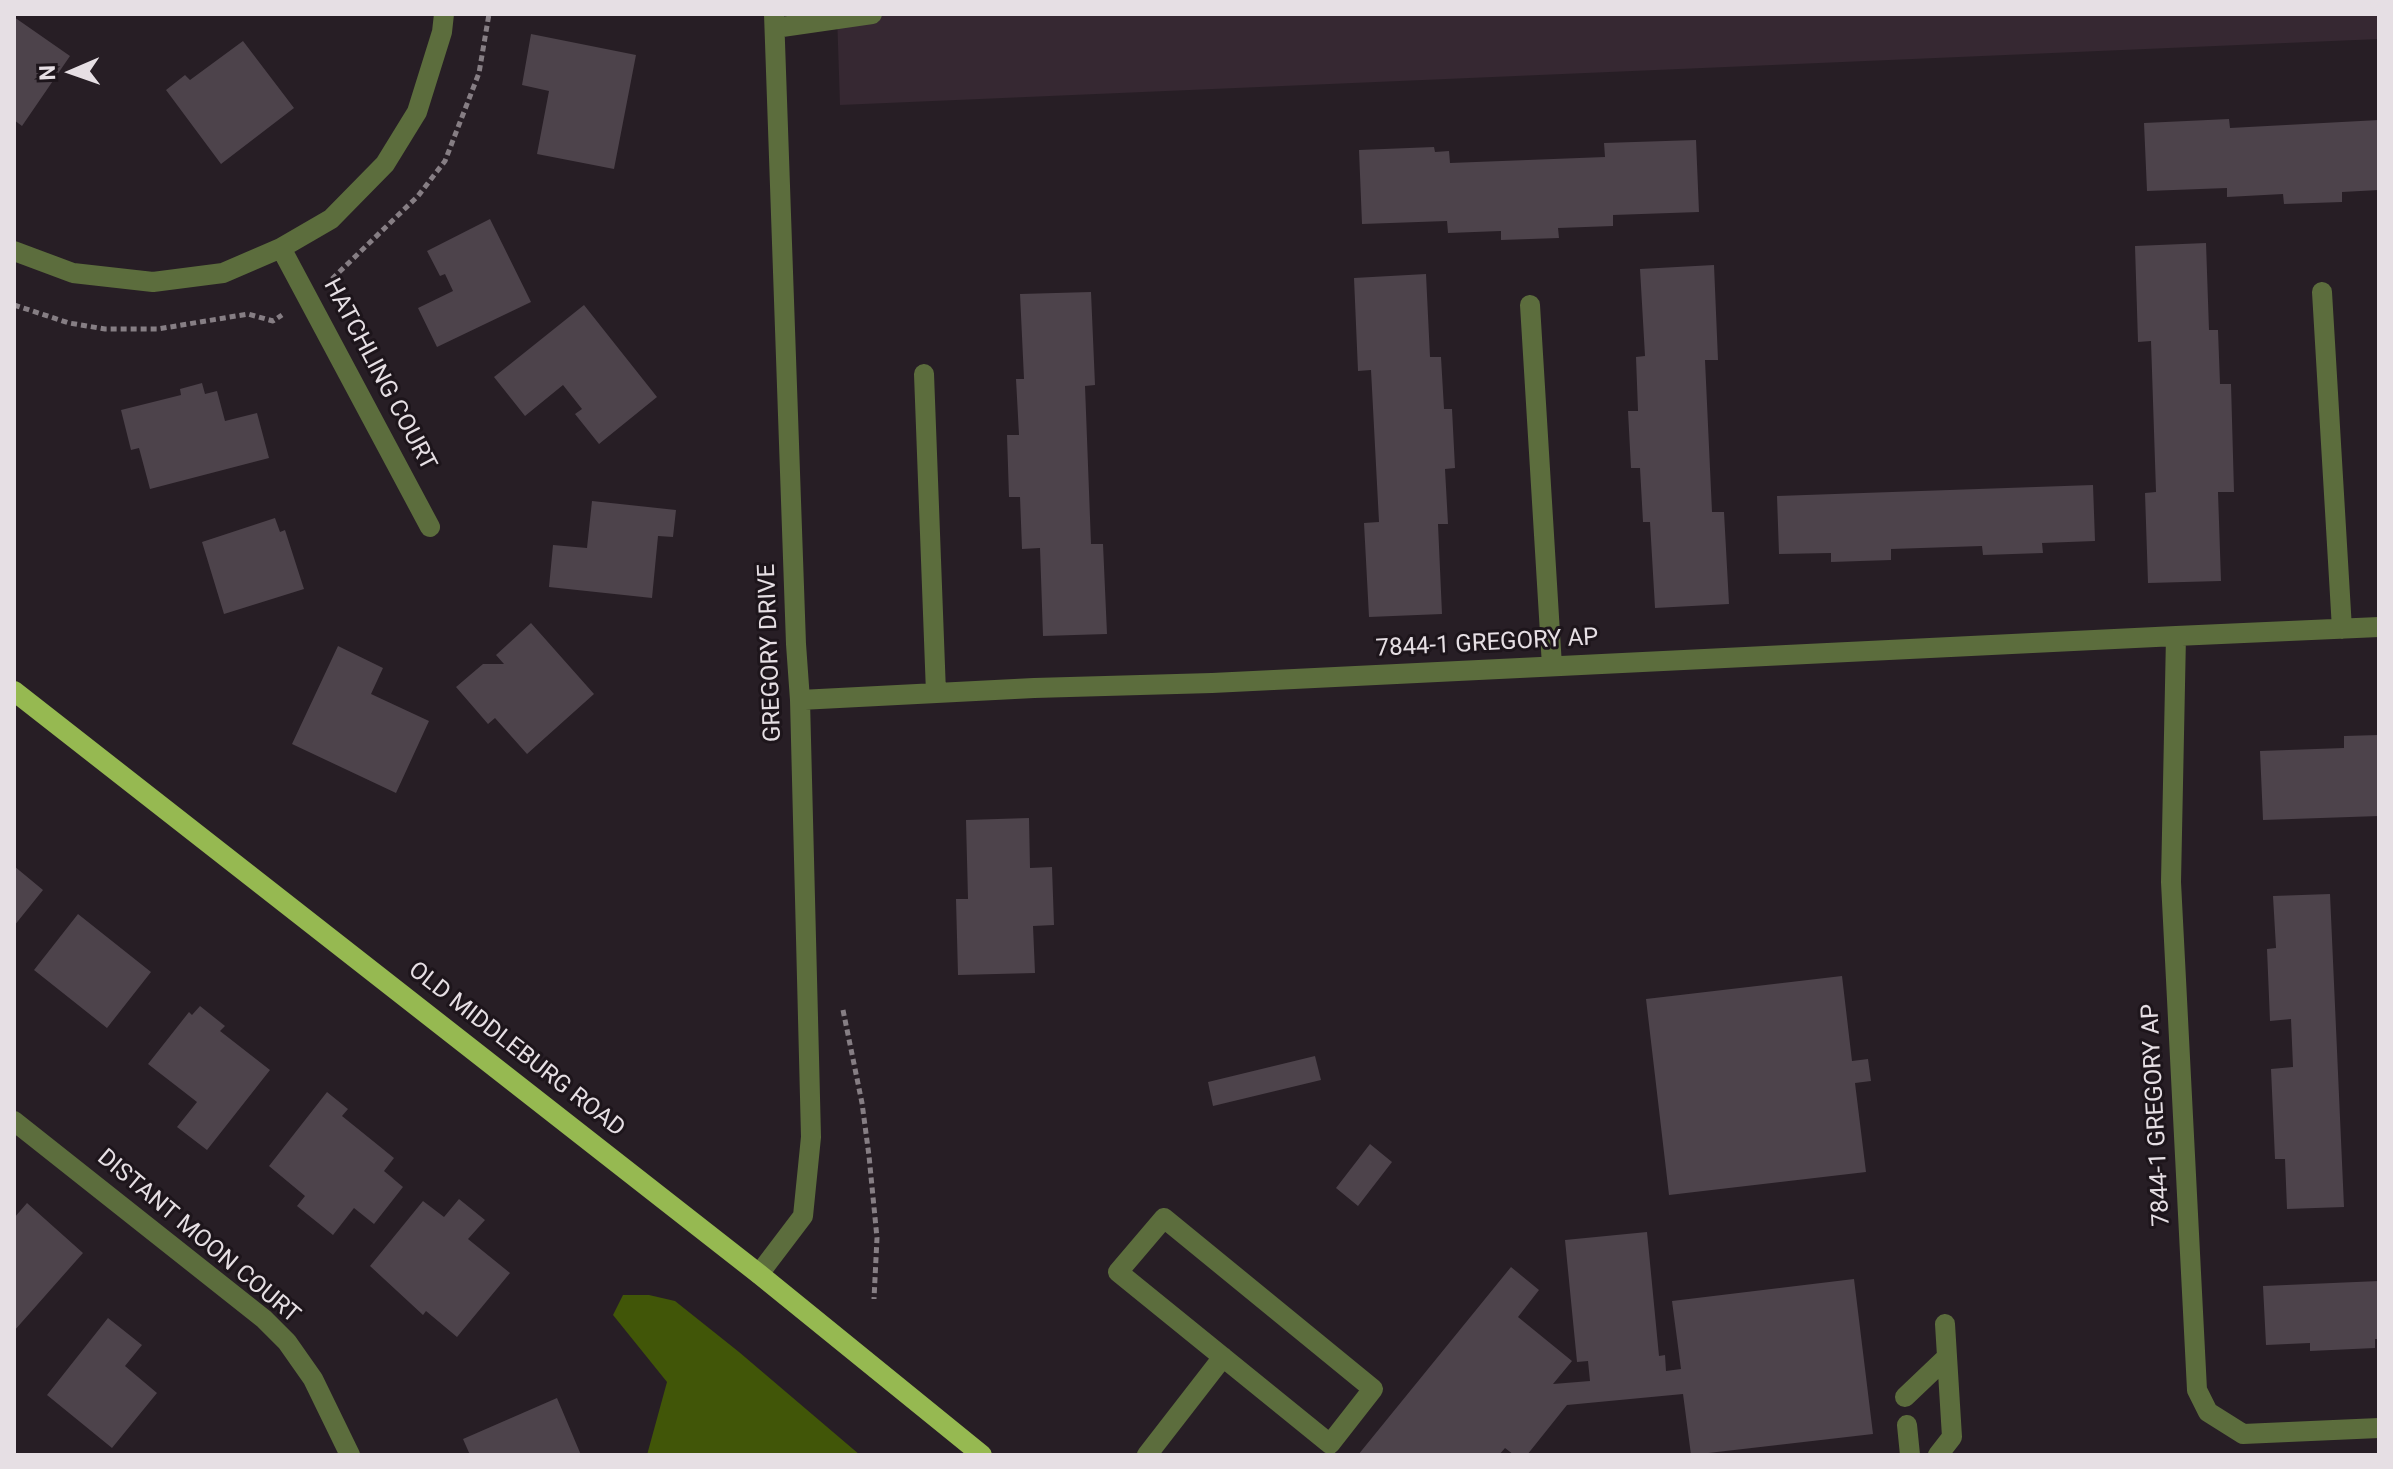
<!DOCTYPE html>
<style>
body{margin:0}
#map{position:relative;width:2393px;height:1469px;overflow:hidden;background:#271e25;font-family:Roboto,sans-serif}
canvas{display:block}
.frame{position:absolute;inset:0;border:16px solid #e6dfe4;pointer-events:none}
.north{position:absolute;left:32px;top:32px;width:80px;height:80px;-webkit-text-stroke:6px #1d151b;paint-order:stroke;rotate:268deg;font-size:22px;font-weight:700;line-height:32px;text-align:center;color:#e6dfe4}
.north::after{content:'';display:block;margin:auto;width:28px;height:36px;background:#e6dfe4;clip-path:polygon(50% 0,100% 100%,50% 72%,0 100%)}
</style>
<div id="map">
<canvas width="2393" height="1469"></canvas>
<div class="frame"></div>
<div class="north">N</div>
</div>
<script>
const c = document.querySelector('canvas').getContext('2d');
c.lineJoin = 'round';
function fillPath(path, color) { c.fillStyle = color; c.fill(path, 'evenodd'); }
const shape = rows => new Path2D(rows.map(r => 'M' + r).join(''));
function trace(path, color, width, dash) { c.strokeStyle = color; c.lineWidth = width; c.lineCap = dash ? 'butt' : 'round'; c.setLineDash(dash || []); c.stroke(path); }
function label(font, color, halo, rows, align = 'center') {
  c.font = font + ' Roboto,sans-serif'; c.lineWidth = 6; c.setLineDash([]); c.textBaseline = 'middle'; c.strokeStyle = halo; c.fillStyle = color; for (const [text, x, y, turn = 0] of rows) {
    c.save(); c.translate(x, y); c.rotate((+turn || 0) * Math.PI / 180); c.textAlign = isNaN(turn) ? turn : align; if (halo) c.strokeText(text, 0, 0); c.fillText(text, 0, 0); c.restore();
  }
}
const built = shape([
 [837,14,2379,14,2379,39,840,105]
]);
const forest = shape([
 [623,1295,649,1295,675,1301,739,1352,860,1455,647,1455,667,1382,613,1315]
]);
const building = shape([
 [14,17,70,56,22,126,14,120],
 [531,34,636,55,614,169,537,154,549,91,522,85],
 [243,41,294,108,221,164,166,90,185,75,190,80],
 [2229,119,2230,128,2379,120,2379,190,2342,192,2342,202,2284,204,2283,194,2227,197,2227,188,2147,191,2144,123],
 [1696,140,1699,212,1613,215,1613,226,1558,228,1559,238,1501,240,1501,231,1448,233,1447,221,1362,224,1359,150,1434,147,1435,152,1449,151,1450,163,1605,157,1604,143],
 [490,219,531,302,437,347,418,308,453,291,445,274,440,276,427,251],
 [2206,243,2209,330,2218,330,2220,384,2231,384,2234,492,2218,492,2221,581,2148,583,2145,493,2156,492,2151,341,2138,342,2135,246],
 [1714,265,1718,360,1705,360,1712,512,1724,512,1729,604,1655,608,1650,522,1643,522,1640,468,1631,468,1628,411,1638,411,1636,357,1645,356,1640,269],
 [1426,274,1430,357,1441,357,1444,409,1452,409,1455,468,1445,469,1448,524,1438,524,1442,614,1369,617,1364,523,1379,522,1371,370,1358,371,1354,278],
 [1091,292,1095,385,1085,386,1091,544,1103,544,1107,634,1043,636,1040,548,1022,549,1020,497,1009,497,1007,435,1019,435,1016,379,1024,379,1020,294],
 [584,305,657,397,599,444,575,414,582,409,563,385,525,416,494,377],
 [202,383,205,394,217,391,225,421,257,413,269,458,150,489,139,448,131,450,121,410,181,395,180,389],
 [2093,485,2095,541,2042,543,2043,553,1983,555,1982,546,1891,549,1891,560,1831,562,1831,553,1779,554,1777,496],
 [592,501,676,510,673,537,658,536,652,598,549,587,553,545,587,548],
 [275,518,280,532,285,530,304,589,224,614,202,542],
 [531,623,594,694,527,754,495,718,488,724,456,687,483,664,504,664,496,655],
 [338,646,383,668,371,694,429,721,396,793,292,744],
 [2379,735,2379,816,2263,820,2260,751,2344,748,2344,736],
 [1029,818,1030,868,1052,867,1054,925,1033,926,1035,973,958,975,956,899,968,899,966,820],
 [14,866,43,890,14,926],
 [2330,894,2344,1207,2287,1209,2285,1159,2275,1159,2271,1069,2293,1067,2291,1019,2270,1021,2267,949,2276,948,2273,896],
 [78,914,151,972,107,1028,34,970],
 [1842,976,1852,1061,1868,1059,1871,1081,1855,1083,1866,1172,1669,1195,1646,999],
 [200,1006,225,1026,220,1031,270,1070,207,1150,177,1127,197,1102,148,1064,189,1012,192,1015],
 [1315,1056,1321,1080,1213,1106,1208,1082],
 [327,1092,348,1109,342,1116,394,1158,384,1171,403,1187,374,1224,354,1208,333,1235,297,1206,305,1196,269,1166],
 [1370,1144,1392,1162,1358,1206,1336,1188],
 [459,1199,485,1220,468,1239,510,1273,457,1337,426,1311,423,1315,370,1266,423,1201,444,1217],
 [27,1203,83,1253,14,1331,14,1218],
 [1647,1232,1659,1356,1665,1355,1666,1371,1681,1369,1672,1301,1854,1279,1873,1434,1691,1455,1683,1394,1567,1405,1527,1455,1514,1455,1505,1448,1499,1455,1358,1455,1511,1267,1539,1290,1518,1317,1572,1361,1553,1384,1590,1381,1588,1361,1577,1362,1565,1240],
 [2379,1281,2379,1339,2375,1339,2375,1348,2310,1351,2310,1343,2266,1345,2263,1286],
 [108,1318,142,1345,125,1366,157,1393,112,1448,47,1395],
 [557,1398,581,1455,470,1455,463,1439]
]);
const path = shape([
 [332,279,418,196,445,161,479,73,489,14],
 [14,305,69,323,105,329,158,329,248,314,273,321,282,315],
 [843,1010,862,1103,869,1156,877,1238,874,1299]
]);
const minor = shape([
 [775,28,872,14],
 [281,248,430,527],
 [14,251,73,273,153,282,223,273,281,248,331,219,385,164,417,112,442,32,444,14],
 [2322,292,2342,629],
 [1530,305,1552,666],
 [924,374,936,693],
 [2379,627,2176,636,2171,882,2197,1390,2208,1412,2243,1434,2379,1428],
 [800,700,1034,688,1212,683,2176,636],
 [14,1121,264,1319,287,1342,313,1379,350,1455],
 [1164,1218,1373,1389,1330,1444,1118,1272,1164,1218],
 [759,1274,803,1216,811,1137,800,700,796,644,774,14],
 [1905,1397,1947,1357],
 [1907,1425,1910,1455],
 [1147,1455,1223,1357],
 [1938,1455,1952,1437,1945,1324]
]);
const major = shape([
 [14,691,759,1274,982,1455]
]);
const streetNames = [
 ["HATCHLING COURT",379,375,62],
 ["7844-1 GREGORY AP",1487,644,-3],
 ["GREGORY DRIVE",771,653,-92],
 ["OLD MIDDLEBURG ROAD",516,1050,38],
 ["7844-1 GREGORY AP",2157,1115,-93],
 ["DISTANT MOON COURT",198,1237,40]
];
fillPath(built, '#362832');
fillPath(forest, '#415608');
fillPath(building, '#4d434b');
trace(path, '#867e84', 5, [6, 4]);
trace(minor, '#5c6d3d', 20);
trace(major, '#96b951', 20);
label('24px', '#e6dfe4', '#1d151b', streetNames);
</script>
